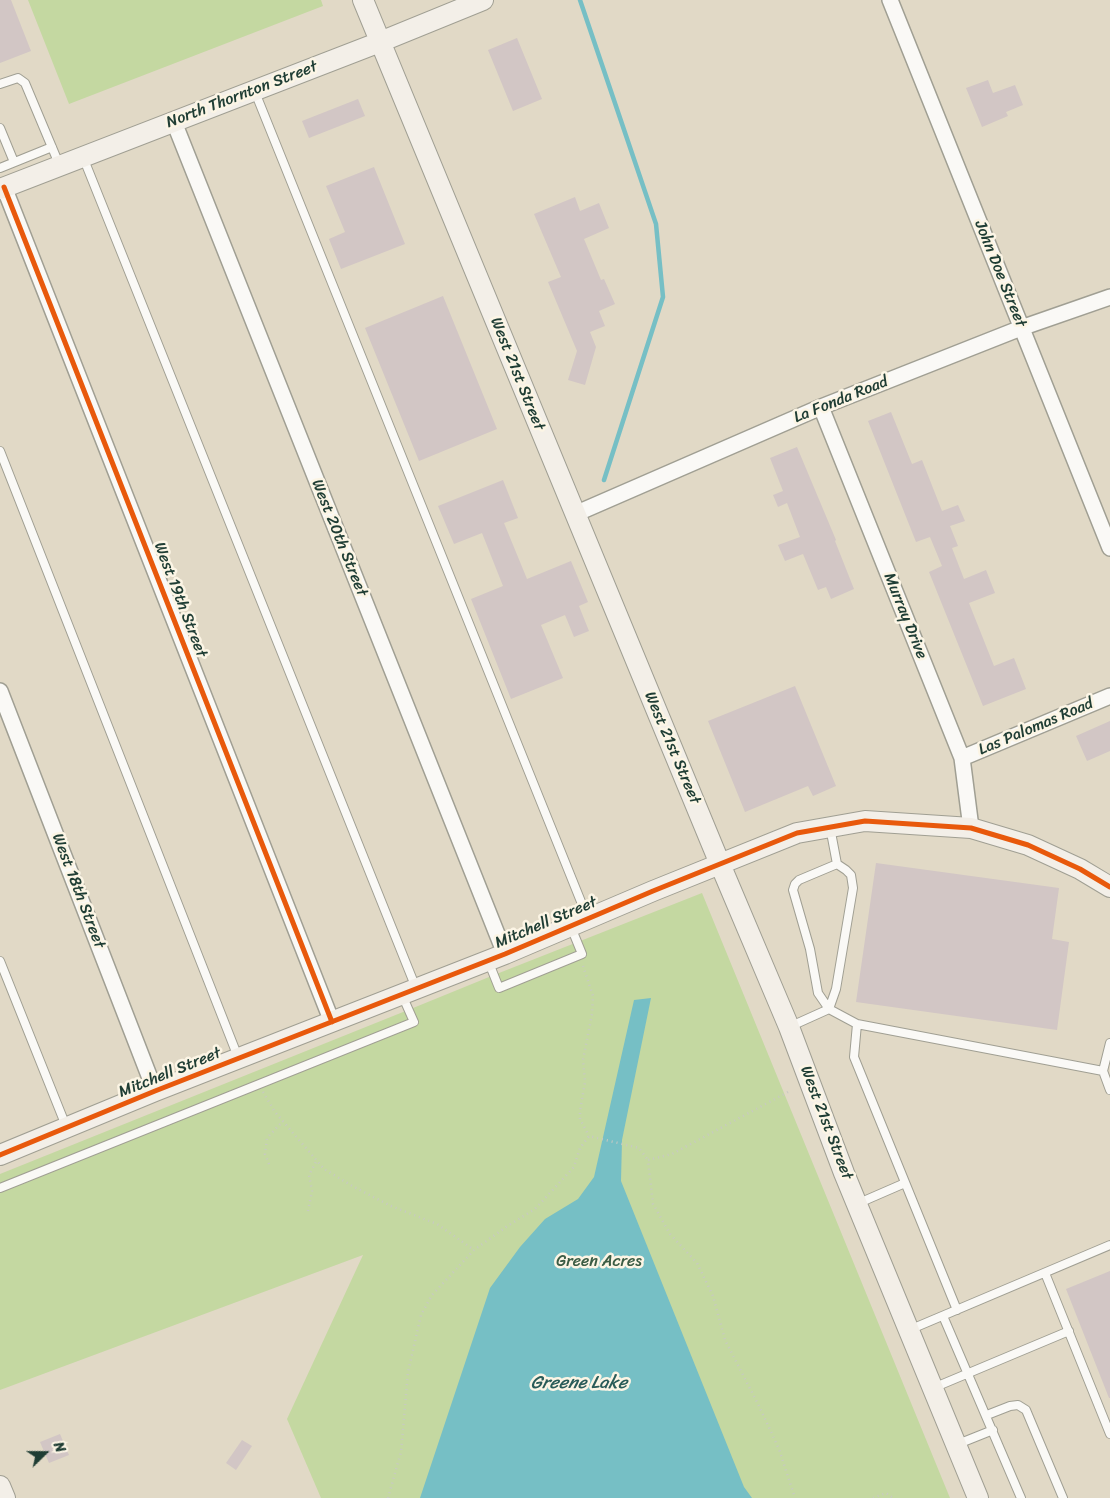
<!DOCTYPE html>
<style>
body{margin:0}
#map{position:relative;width:1110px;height:1498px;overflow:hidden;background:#e1d9c6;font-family:Sriracha,sans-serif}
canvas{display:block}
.north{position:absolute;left:20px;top:1428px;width:50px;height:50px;-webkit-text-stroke:4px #fcf5e5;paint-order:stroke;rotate:68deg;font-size:14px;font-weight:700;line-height:20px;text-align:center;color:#1f3d34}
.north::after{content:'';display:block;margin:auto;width:18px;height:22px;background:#1f3d34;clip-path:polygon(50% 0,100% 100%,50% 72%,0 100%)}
</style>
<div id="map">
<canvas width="1110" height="1498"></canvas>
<div class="north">N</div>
</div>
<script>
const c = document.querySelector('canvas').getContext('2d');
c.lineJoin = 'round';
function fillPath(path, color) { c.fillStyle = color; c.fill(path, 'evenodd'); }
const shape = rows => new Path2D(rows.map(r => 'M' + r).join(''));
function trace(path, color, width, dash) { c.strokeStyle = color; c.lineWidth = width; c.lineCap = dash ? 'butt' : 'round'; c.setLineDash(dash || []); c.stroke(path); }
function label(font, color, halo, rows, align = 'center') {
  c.font = font + ' Sriracha,sans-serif'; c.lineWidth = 5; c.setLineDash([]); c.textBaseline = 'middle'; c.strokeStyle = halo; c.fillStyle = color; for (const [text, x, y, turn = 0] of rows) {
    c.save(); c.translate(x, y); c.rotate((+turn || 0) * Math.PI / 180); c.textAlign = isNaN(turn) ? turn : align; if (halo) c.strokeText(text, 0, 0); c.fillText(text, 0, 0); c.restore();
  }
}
const green = shape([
 [28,0,321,0,323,6,69,104],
 [702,893,950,1498,321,1498,287,1419,363,1255,0,1390,0,1174,418,1006,494,975]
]);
const water = shape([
 [651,998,622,1140,621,1181,744,1487,752,1498,420,1498,490,1288,520,1247,545,1219,578,1199,594,1177,634,1000]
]);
const stream = shape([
 [580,0,656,224,663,297,604,480]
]);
const building = shape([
 [0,0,11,0,31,51,0,63],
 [517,38,542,99,513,111,488,50],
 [988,80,993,93,1015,85,1023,105,1006,112,1008,116,982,127,966,88],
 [358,99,365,116,309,138,302,121],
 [374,167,405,244,341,269,329,239,345,232,326,186],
 [575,197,580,211,599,203,609,228,584,239,601,280,604,279,615,304,599,311,605,326,590,332,596,347,585,385,568,380,577,351,548,282,561,277,534,214],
 [443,296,497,429,419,461,365,328],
 [891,412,912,464,922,460,942,511,958,505,965,521,950,526,958,546,952,548,964,579,986,570,995,593,969,603,994,666,1014,658,1026,689,983,706,929,572,942,566,930,537,916,542,868,421],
 [797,447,836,540,835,541,854,589,831,599,826,587,818,590,803,554,785,561,778,545,800,537,787,503,778,507,773,495,783,491,770,458],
 [503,480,518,518,504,523,527,579,571,561,588,602,579,606,589,631,574,637,565,615,541,625,563,678,511,699,471,599,503,586,482,533,454,544,438,506],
 [795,686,836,786,813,796,808,786,745,812,708,721],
 [1110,721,1110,751,1087,761,1076,736],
 [876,863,1059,888,1052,939,1069,942,1057,1030,856,1002],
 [1110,1271,1110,1398,1109,1398,1066,1289],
 [60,1434,69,1455,49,1463,40,1442],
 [242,1440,252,1446,236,1470,226,1463]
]);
const path = shape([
 [583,966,593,996,592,1014,583,1060,585,1082,580,1111,580,1119,589,1136],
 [263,1092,275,1112,324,1169,354,1187,391,1206,437,1224,474,1250],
 [788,1092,672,1154,648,1160,653,1204,670,1234,697,1263,713,1296,725,1340,759,1406,779,1449,795,1498],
 [269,1164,265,1154,267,1138,283,1121],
 [308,1211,312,1191,309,1175,317,1160],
 [388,1498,401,1452,408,1372,421,1315,432,1295,474,1250,506,1227,535,1209,574,1167,580,1148,589,1136,639,1148,648,1160],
 [873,1498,886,1493,893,1498]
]);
const lane = shape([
 [0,84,18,78,25,83,59,164],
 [255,92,588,919],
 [0,128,14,162],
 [83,157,416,988],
 [0,168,52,147],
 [0,451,238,1057],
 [830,827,837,864],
 [0,961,66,1126],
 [489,963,499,988,582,954,571,927],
 [857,1024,854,1057,957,1310],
 [789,1027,829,1009,836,989,853,888,851,875,846,870,837,864,799,880,795,884,793,890,810,949,818,993,829,1009,857,1024,1103,1071],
 [1110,1043,1103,1071,1110,1090],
 [0,1188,414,1022,402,995],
 [859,1203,905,1183],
 [1045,1273,1110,1434],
 [943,1316,1021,1498],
 [909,1330,1110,1245],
 [933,1388,1069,1331],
 [987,1415,1010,1406,1018,1405,1026,1410,1063,1498],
 [958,1444,993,1430]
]);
const street = shape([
 [890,0,1110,548],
 [174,122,505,954],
 [4,187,332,1022],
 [821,407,962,758,971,828],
 [575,514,821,407,1021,328,1110,297],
 [0,691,155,1091],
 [962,758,1110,696]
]);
const secondary = shape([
 [363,0,720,864,789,1027,844,1173,978,1498],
 [0,189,380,42,483,0],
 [0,1155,155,1091,505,954,653,891,797,833,865,821,971,828,1028,845,1080,869,1110,887],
 [0,1486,5,1498]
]);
const cycleway = shape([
 [4,187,332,1022],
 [0,1155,155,1091,505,954,653,891,797,833,865,821,971,828,1028,845,1080,869,1110,887]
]);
const streetNames = [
 ["North Thornton Street",242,95,-21],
 ["John Doe Street",1000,274,68],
 ["West 21st Street",517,374,68],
 ["La Fonda Road",841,400,-22],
 ["West 20th Street",339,538,68],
 ["West 19th Street",180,600,69],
 ["Murray Drive",905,616,68],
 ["Las Palomas Road",1036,727,-23],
 ["West 21st Street",672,748,67],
 ["West 18th Street",78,891,69],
 ["Mitchell Street",546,923,-23],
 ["Mitchell Street",170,1073,-22],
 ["West 21st Street",826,1123,69]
];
const parkNames = [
 ["Green Acres",599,1262]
];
const waterNames = [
 ["Greene Lake",579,1383]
];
fillPath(green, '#c4d8a1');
fillPath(water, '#76bfc5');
trace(stream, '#76bfc5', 4.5);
fillPath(building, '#d2c6c5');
trace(lane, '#a09f93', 10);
trace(street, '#a09f93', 18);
trace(secondary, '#a09f93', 22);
trace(path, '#c8c9c3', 2.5, [1, 4]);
trace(lane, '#faf9f6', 8);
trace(street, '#faf9f6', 15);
trace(secondary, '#f3efe8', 20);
trace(cycleway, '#e8590c', 5);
label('16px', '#1f3d34', '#fcf5e5', streetNames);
label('16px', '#3b5c44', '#fcf5e5', parkNames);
label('italic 18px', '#295b58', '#fcf5e5', waterNames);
</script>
